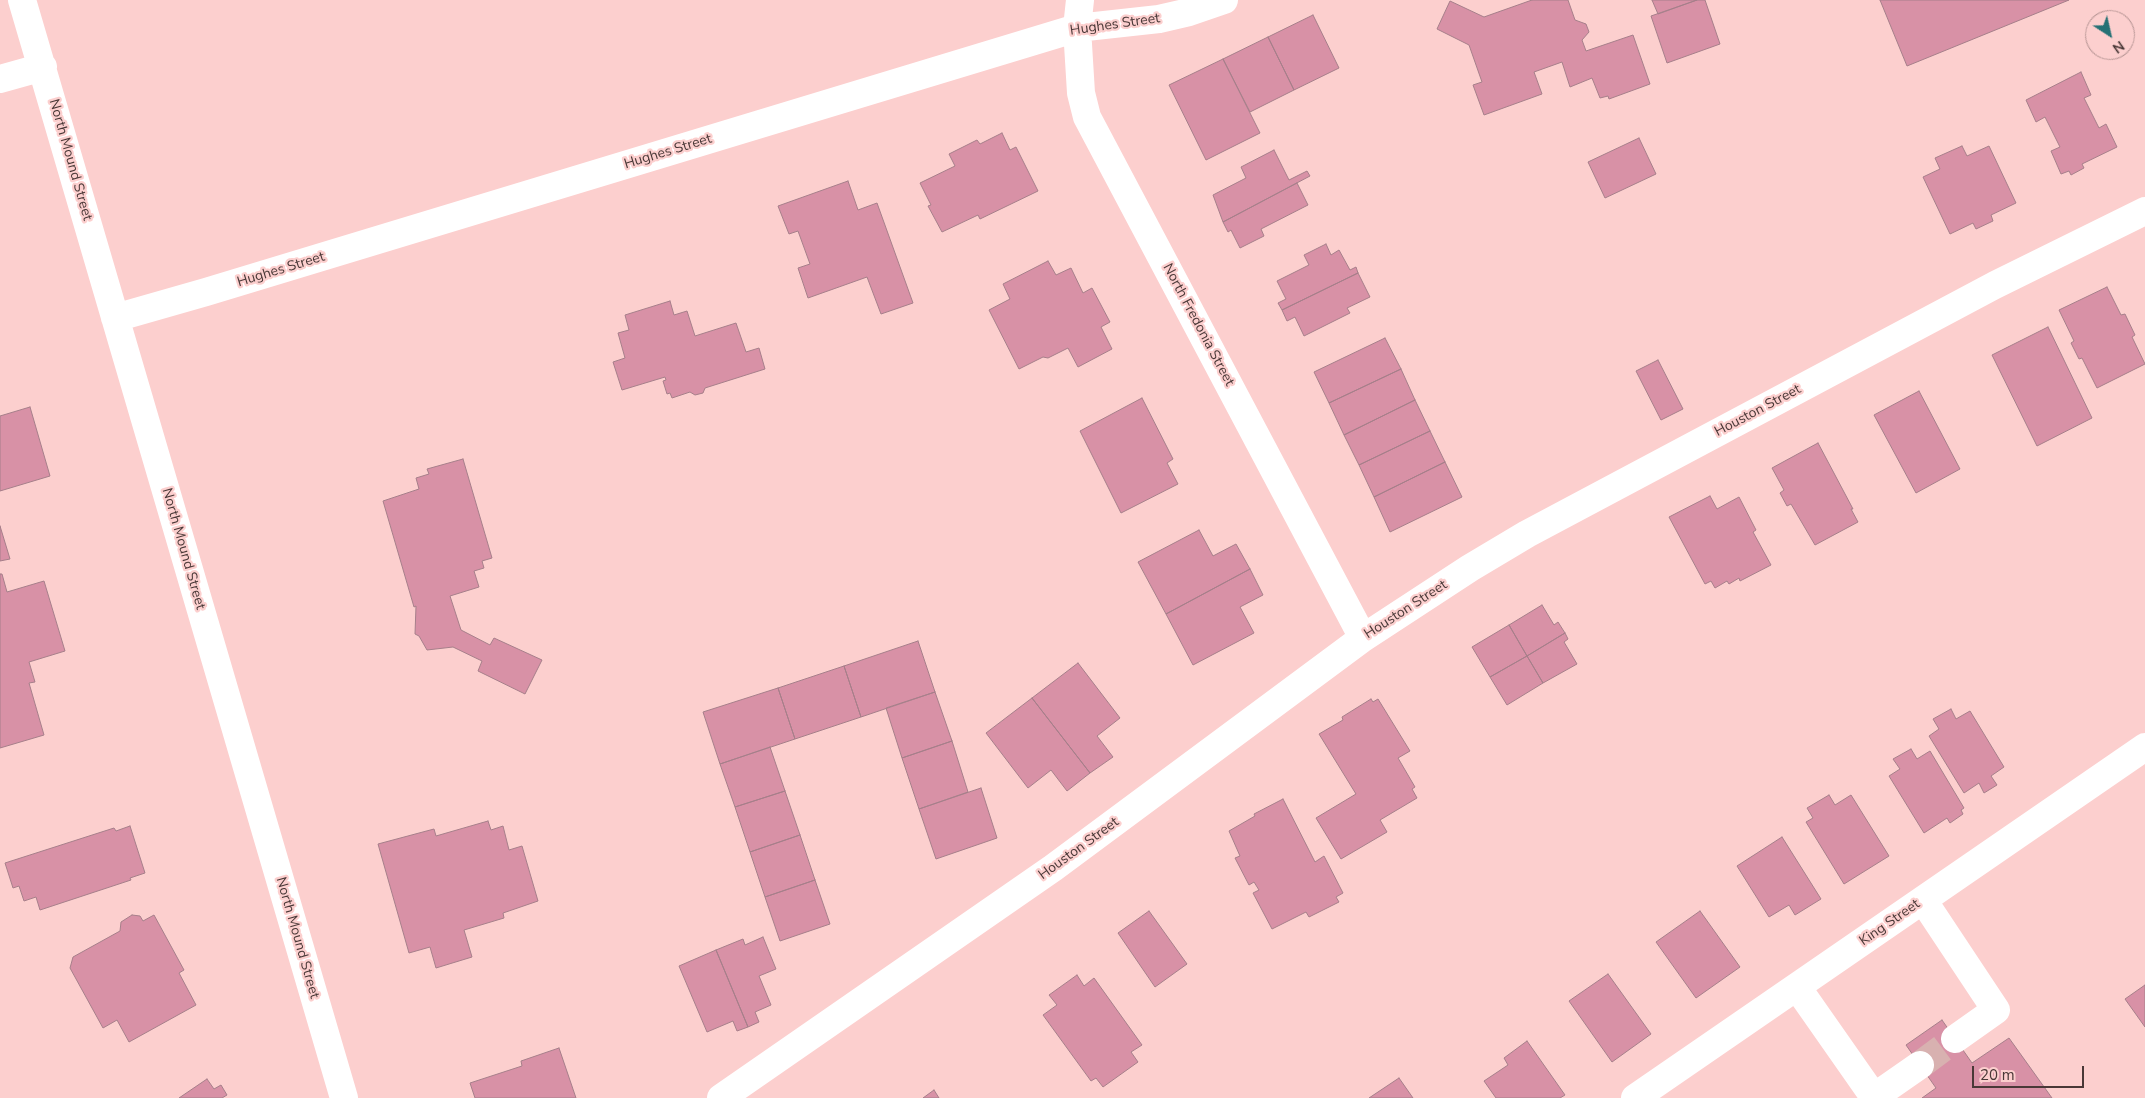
<!DOCTYPE html>
<style>
body{margin:0}
#map{position:relative;width:2145px;height:1098px;overflow:hidden;background:#fccfce;font-family:"Nunito Sans",sans-serif}
canvas{display:block}
.north{position:absolute;left:2085px;top:10px;width:50px;height:50px;box-sizing:border-box;background:#fccfce;border:1px solid #b49392;border-radius:50%;rotate:145deg;font-size:14px;font-weight:700;line-height:20px;text-align:center;color:#493837}
.north::after{content:'';display:block;margin:auto;width:18px;height:22px;background:#267175;clip-path:polygon(50% 0,100% 100%,50% 72%,0 100%)}
.scale{position:absolute;left:1972px;top:1066px;width:112px;height:22px;box-sizing:border-box;border:2px solid #493837;border-top:0;padding-left:6px;font-size:15px;line-height:18px;white-space:nowrap;color:#493837;-webkit-text-stroke:4px #fccfce;paint-order:stroke}
</style>
<div id="map">
<canvas width="2145" height="1098"></canvas>
<div class="north">N</div>
<div class="scale">20 m</div>
</div>
<script>
const c = document.querySelector('canvas').getContext('2d');
c.lineJoin = 'round';
function fillPath(path, color) { c.fillStyle = color; c.fill(path, 'evenodd'); }
const shape = rows => new Path2D(rows.map(r => 'M' + r).join(''));
function trace(path, color, width, dash) { c.strokeStyle = color; c.lineWidth = width; c.lineCap = dash ? 'butt' : 'round'; c.setLineDash(dash || []); c.stroke(path); }
function label(font, color, halo, rows, align = 'center') {
  c.font = font + ' "Nunito Sans",sans-serif'; c.lineWidth = 4.5; c.setLineDash([]); c.textBaseline = 'middle'; c.strokeStyle = halo; c.fillStyle = color; for (const [text, x, y, turn = 0] of rows) {
    c.save(); c.translate(x, y); c.rotate((+turn || 0) * Math.PI / 180); c.textAlign = isNaN(turn) ? turn : align; if (halo) c.strokeText(text, 0, 0); c.fillText(text, 0, 0); c.restore();
  }
}
const building = shape([
 [1532,0,1568,0,1575,20,1586,24,1589,32,1582,40,1586,51,1633,35,1650,84,1609,99,1608,96,1600,98,1592,78,1570,87,1562,62,1534,72,1542,94,1484,115,1473,85,1482,82,1469,45,1437,29,1450,1,1484,17,1532,0],
 [1652,0,1697,0,1658,14,1652,0],
 [1697,0,1705,0,1720,44,1667,63,1651,16,1697,0],
 [1880,0,2069,0,1907,66,1880,0],
 [1313,15,1339,68,1294,90,1268,37,1313,15],
 [1268,37,1294,90,1250,112,1223,59,1268,37],
 [1223,59,1260,133,1206,160,1169,85,1223,59],
 [2081,72,2091,95,2084,98,2099,128,2106,124,2117,147,2082,164,2084,168,2071,175,2069,171,2061,174,2051,151,2060,147,2045,117,2036,122,2026,100,2081,72],
 [1002,133,1010,150,1016,147,1038,191,980,219,978,215,942,232,928,206,931,205,920,183,955,166,949,154,977,140,980,144,1002,133],
 [1639,138,1656,174,1605,198,1588,162,1639,138],
 [1962,146,1967,156,1989,146,2016,203,1991,215,1993,221,1976,229,1973,223,1950,234,1923,177,1940,169,1935,158,1962,146],
 [1274,150,1289,180,1307,171,1310,176,1223,222,1213,195,1246,178,1241,167,1274,150],
 [848,181,858,210,877,203,913,303,881,314,867,277,808,298,798,268,810,264,798,231,789,234,778,206,848,181],
 [1297,183,1308,205,1261,229,1264,236,1240,248,1231,230,1228,232,1223,222,1297,183],
 [1326,244,1331,255,1339,250,1350,270,1356,267,1358,273,1282,310,1278,303,1286,299,1277,281,1309,265,1304,255,1326,244],
 [1048,261,1056,275,1071,268,1083,293,1092,288,1110,322,1101,327,1112,349,1078,367,1068,348,1048,358,1043,357,1019,369,989,310,1010,299,1003,284,1048,261],
 [1358,273,1370,297,1347,308,1350,313,1304,336,1295,317,1287,321,1282,310,1358,273],
 [2107,287,2121,315,2125,314,2135,335,2132,337,2145,364,2097,388,2082,358,2079,359,2071,343,2074,341,2059,310,2107,287],
 [670,301,674,315,687,311,695,336,736,323,746,352,759,348,765,369,705,388,703,393,695,395,690,392,672,398,670,393,667,394,663,381,666,380,665,377,622,390,613,362,625,358,618,333,629,330,625,315,670,301],
 [2048,327,2092,418,2037,446,1992,355,2048,327],
 [1385,338,1401,369,1329,403,1314,372,1385,338],
 [1658,360,1683,409,1661,420,1636,371,1658,360],
 [1401,369,1415,400,1344,435,1329,403,1401,369],
 [1919,391,1960,469,1916,493,1874,415,1919,391],
 [1142,398,1173,459,1167,463,1178,484,1121,513,1080,431,1142,398],
 [1415,400,1430,431,1359,465,1344,435,1415,400],
 [30,407,50,476,0,491,0,416,30,407],
 [1430,431,1445,462,1374,497,1359,465,1430,431],
 [1818,443,1853,509,1851,509,1858,522,1815,545,1791,504,1787,506,1780,493,1784,490,1772,468,1818,443],
 [463,459,492,558,482,561,484,568,474,571,479,587,450,596,461,630,490,645,494,638,542,660,525,694,478,671,482,661,453,647,427,650,419,636,415,634,416,606,414,607,383,501,419,489,416,478,429,474,427,469,463,459],
 [1445,462,1462,497,1390,532,1374,497,1445,462],
 [1710,496,1717,509,1739,497,1756,530,1753,532,1771,565,1740,581,1739,578,1729,584,1727,581,1715,588,1711,581,1705,584,1669,517,1710,496],
 [0,526,10,559,0,561,0,526],
 [1199,530,1213,556,1236,544,1250,569,1166,614,1138,562,1199,530],
 [1250,569,1263,595,1240,607,1254,633,1193,665,1166,614,1250,569],
 [0,574,2,574,7,592,44,581,65,651,29,662,35,682,29,683,44,735,0,748,0,574],
 [1542,605,1554,625,1558,622,1565,633,1527,656,1509,625,1542,605],
 [1509,625,1527,656,1490,677,1472,647,1509,625],
 [1565,633,1568,639,1564,642,1577,664,1543,683,1527,656,1565,633],
 [918,641,935,692,861,717,844,666,918,641],
 [1527,656,1543,683,1507,705,1490,677,1527,656],
 [1078,663,1120,718,1097,736,1113,757,1090,773,1032,698,1078,663],
 [844,666,861,717,795,739,778,688,844,666],
 [778,688,795,739,720,764,703,712,778,688],
 [935,692,952,741,902,758,886,708,935,692],
 [1032,698,1090,773,1067,791,1051,770,1028,788,986,733,1032,698],
 [1371,699,1373,702,1378,699,1410,751,1398,758,1415,787,1412,789,1417,798,1380,820,1387,832,1341,859,1316,818,1356,794,1319,734,1343,720,1342,717,1371,699],
 [1951,709,1956,719,1970,711,2004,767,1991,776,1997,785,1984,793,1979,783,1964,793,1929,736,1939,729,1933,719,1951,709],
 [952,741,968,792,919,809,902,758,952,741],
 [770,747,785,791,735,807,720,764,770,747],
 [1911,749,1917,759,1930,751,1964,808,1961,810,1963,814,1950,823,1947,818,1924,833,1889,776,1900,769,1893,759,1911,749],
 [981,788,997,838,936,859,919,809,981,788],
 [785,791,800,835,750,852,735,807,785,791],
 [1829,795,1835,805,1851,795,1889,856,1844,884,1806,822,1813,818,1807,808,1829,795],
 [1283,799,1315,862,1324,856,1343,893,1336,897,1339,902,1309,917,1306,912,1272,929,1253,893,1259,890,1254,882,1249,885,1235,858,1240,856,1229,831,1255,816,1254,814,1283,799],
 [488,821,491,830,503,826,509,850,522,846,538,901,503,913,504,918,464,930,472,957,436,968,430,947,409,953,378,844,434,829,436,836,488,821],
 [130,826,145,873,130,878,131,880,40,910,36,897,24,901,19,886,13,888,5,863,114,828,116,831,130,826],
 [800,835,815,880,765,897,750,852,800,835],
 [1782,837,1821,899,1795,915,1789,905,1769,917,1737,866,1782,837],
 [815,880,830,924,780,941,765,897,815,880],
 [1149,911,1187,964,1155,987,1118,933,1149,911],
 [1700,911,1740,967,1696,998,1656,942,1700,911],
 [132,915,140,916,143,921,154,915,184,970,179,973,196,1005,129,1042,117,1020,103,1028,70,968,73,957,120,931,121,922,132,915],
 [763,937,776,969,759,976,771,1005,755,1012,759,1022,748,1027,716,950,743,939,745,945,763,937],
 [716,950,748,1027,737,1031,733,1021,707,1032,679,966,716,950],
 [1608,974,1651,1034,1612,1062,1569,1001,1608,974],
 [1077,975,1084,986,1094,978,1142,1045,1131,1052,1138,1062,1103,1087,1096,1078,1091,1081,1043,1015,1057,1005,1049,995,1077,975],
 [2145,985,2145,1027,2125,999,2145,985],
 [1942,1020,1972,1063,2009,1038,2052,1098,1922,1098,1936,1088,1906,1045,1942,1020],
 [1527,1041,1565,1095,1560,1098,1496,1098,1484,1081,1508,1065,1504,1058,1527,1041],
 [559,1048,576,1098,475,1098,470,1083,522,1066,521,1061,559,1048],
 [1399,1078,1413,1098,1369,1098,1399,1078],
 [207,1079,214,1089,221,1085,227,1095,222,1098,179,1098,207,1079],
 [934,1090,939,1098,923,1098,934,1090]
]);
const minorTunnel = shape([
 [1920,1065,1955,1039]
]);
const minor = shape([
 [22,0,344,1098],
 [1080,0,1077,28,1081,93,1087,117,1363,638],
 [0,79,43,67],
 [115,318,206,292,1077,28,1159,19,1189,12,1224,0],
 [1923,900,1996,1010,1955,1039],
 [1797,987,1874,1097,1920,1065],
 [721,1098,1053,868,1363,638,1470,568,1527,534,1995,285,2145,211],
 [1635,1098,2145,747]
]);
const streetNames = [
 ["Hughes Street",1115,25,-8],
 ["Hughes Street",668,152,-17],
 ["North Mound Street",70,160,74],
 ["Hughes Street",281,270,-17],
 ["North Fredonia Street",1198,325,62],
 ["Houston Street",1758,411,-28],
 ["North Mound Street",183,549,74],
 ["Houston Street",1406,610,-33],
 ["Houston Street",1079,849,-36],
 ["King Street",1890,923,-35],
 ["North Mound Street",297,938,74]
];
fillPath(building, '#d891a6');
trace(building, '#a67f8a', 1);
trace(minorTunnel, '#d8b1b0', 28, [28, 14]);
trace(minor, '#fff', 28);
label('14px', '#493837', '#fccfce', streetNames);
</script>
